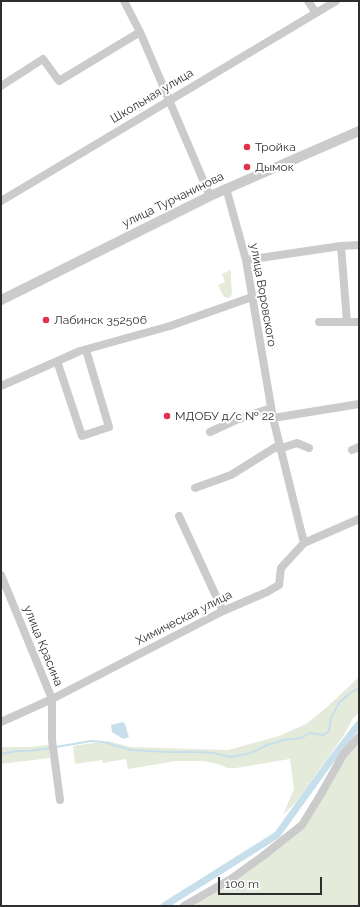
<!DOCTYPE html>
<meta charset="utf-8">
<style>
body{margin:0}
#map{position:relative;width:360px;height:907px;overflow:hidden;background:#fff;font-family:Raleway,sans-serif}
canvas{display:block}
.frame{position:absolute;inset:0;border:2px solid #2e2e2e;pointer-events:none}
.scale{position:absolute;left:218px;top:877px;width:104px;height:18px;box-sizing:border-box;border:2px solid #2e2e2e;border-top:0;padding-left:5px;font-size:12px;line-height:14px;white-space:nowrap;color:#2e2e2e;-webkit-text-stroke:3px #fff;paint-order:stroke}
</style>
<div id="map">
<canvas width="360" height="907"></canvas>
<div class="frame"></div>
<div class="scale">100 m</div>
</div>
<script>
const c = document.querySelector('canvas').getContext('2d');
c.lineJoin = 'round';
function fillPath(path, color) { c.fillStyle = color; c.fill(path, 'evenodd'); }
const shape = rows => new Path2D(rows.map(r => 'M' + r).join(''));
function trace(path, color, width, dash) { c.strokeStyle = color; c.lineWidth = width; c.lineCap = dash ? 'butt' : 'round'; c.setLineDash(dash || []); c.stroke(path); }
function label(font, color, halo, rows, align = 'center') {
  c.font = font + ' Raleway,sans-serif'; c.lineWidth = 4; c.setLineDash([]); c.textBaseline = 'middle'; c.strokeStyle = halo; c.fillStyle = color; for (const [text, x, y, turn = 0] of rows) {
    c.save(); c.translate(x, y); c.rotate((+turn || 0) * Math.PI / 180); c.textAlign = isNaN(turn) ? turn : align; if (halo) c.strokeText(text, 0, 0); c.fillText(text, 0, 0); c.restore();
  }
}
const green = shape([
 [231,270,231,282,232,292,231,296,229,298,224,297,218,285,225,282,222,274],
 [359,677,359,713,353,718,344,735,297,801,283,815,294,789,290,759,236,768,228,768,218,764,203,761,176,761,128,769,126,759,103,763,102,760,75,764,73,746,108,741,130,747,228,750,279,736,306,724,327,707],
 [359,736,359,906,182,906,207,892,301,824],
 [49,745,50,758,1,764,1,747,29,747]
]);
const water = shape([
 [123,722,125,724,129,737,123,739,112,732,111,725]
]);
const stream = shape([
 [56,747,91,741,103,742,131,750,168,752,198,752,213,753,230,757,251,753,267,745,284,740,301,738,310,733,324,735,329,731,331,718,339,703,349,694,359,688],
 [1,754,16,751,29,751,52,748]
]);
const canal = shape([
 [164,906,277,835,331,760,359,724]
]);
const minor = shape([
 [124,1,140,32,210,196],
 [308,1,316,13],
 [1,86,43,59,59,81,140,32],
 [226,188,246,260,273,418,304,543],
 [1,201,336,1],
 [341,246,347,322],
 [246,260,341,246,359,245],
 [319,322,359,322],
 [57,361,82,436,109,427,86,350],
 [1,386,80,351,170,326,252,297],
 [273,418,359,404],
 [210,432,236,420,271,408],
 [279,449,297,443,309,448],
 [352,450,359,447],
 [195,488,231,475,279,445],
 [179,516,223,611],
 [1,575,52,699,52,740,60,800],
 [1,722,52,699,223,611,267,592,279,585,281,568,304,543,359,519],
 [184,906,231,879,263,856,302,825,321,794,343,755,359,737]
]);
const tertiary = shape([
 [1,300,210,196,359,131]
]);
const markers = [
 [247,147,4,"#e23249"],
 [247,167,4,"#e23249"],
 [46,320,4,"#e23249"],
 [167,416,4,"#e23249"]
];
const streetNames = [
 ["Школьная улица",152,96,-31],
 ["улица Турчанинова",173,200,-26],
 ["улица Воровского",263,295,80],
 ["Химическая улица",184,618,-27],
 ["улица Красина",43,646,68]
];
const poiNames = [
 ["Тройка",255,147],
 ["Дымок",255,167],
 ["Лабинск 352506",54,320],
 ["МДОБУ д/с № 22",175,416]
];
fillPath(green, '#e4ebdb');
fillPath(water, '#c7dfeb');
trace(stream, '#c7dfeb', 2);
trace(canal, '#c7dfeb', 7);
trace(minor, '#cbcbcb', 8);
trace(tertiary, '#cbcbcb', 10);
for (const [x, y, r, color] of markers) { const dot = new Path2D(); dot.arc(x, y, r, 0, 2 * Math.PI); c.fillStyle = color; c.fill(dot); trace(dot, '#fff', 1.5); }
label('12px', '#2e2e2e', '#fff', streetNames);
label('12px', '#2e2e2e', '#fff', poiNames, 'left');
</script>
